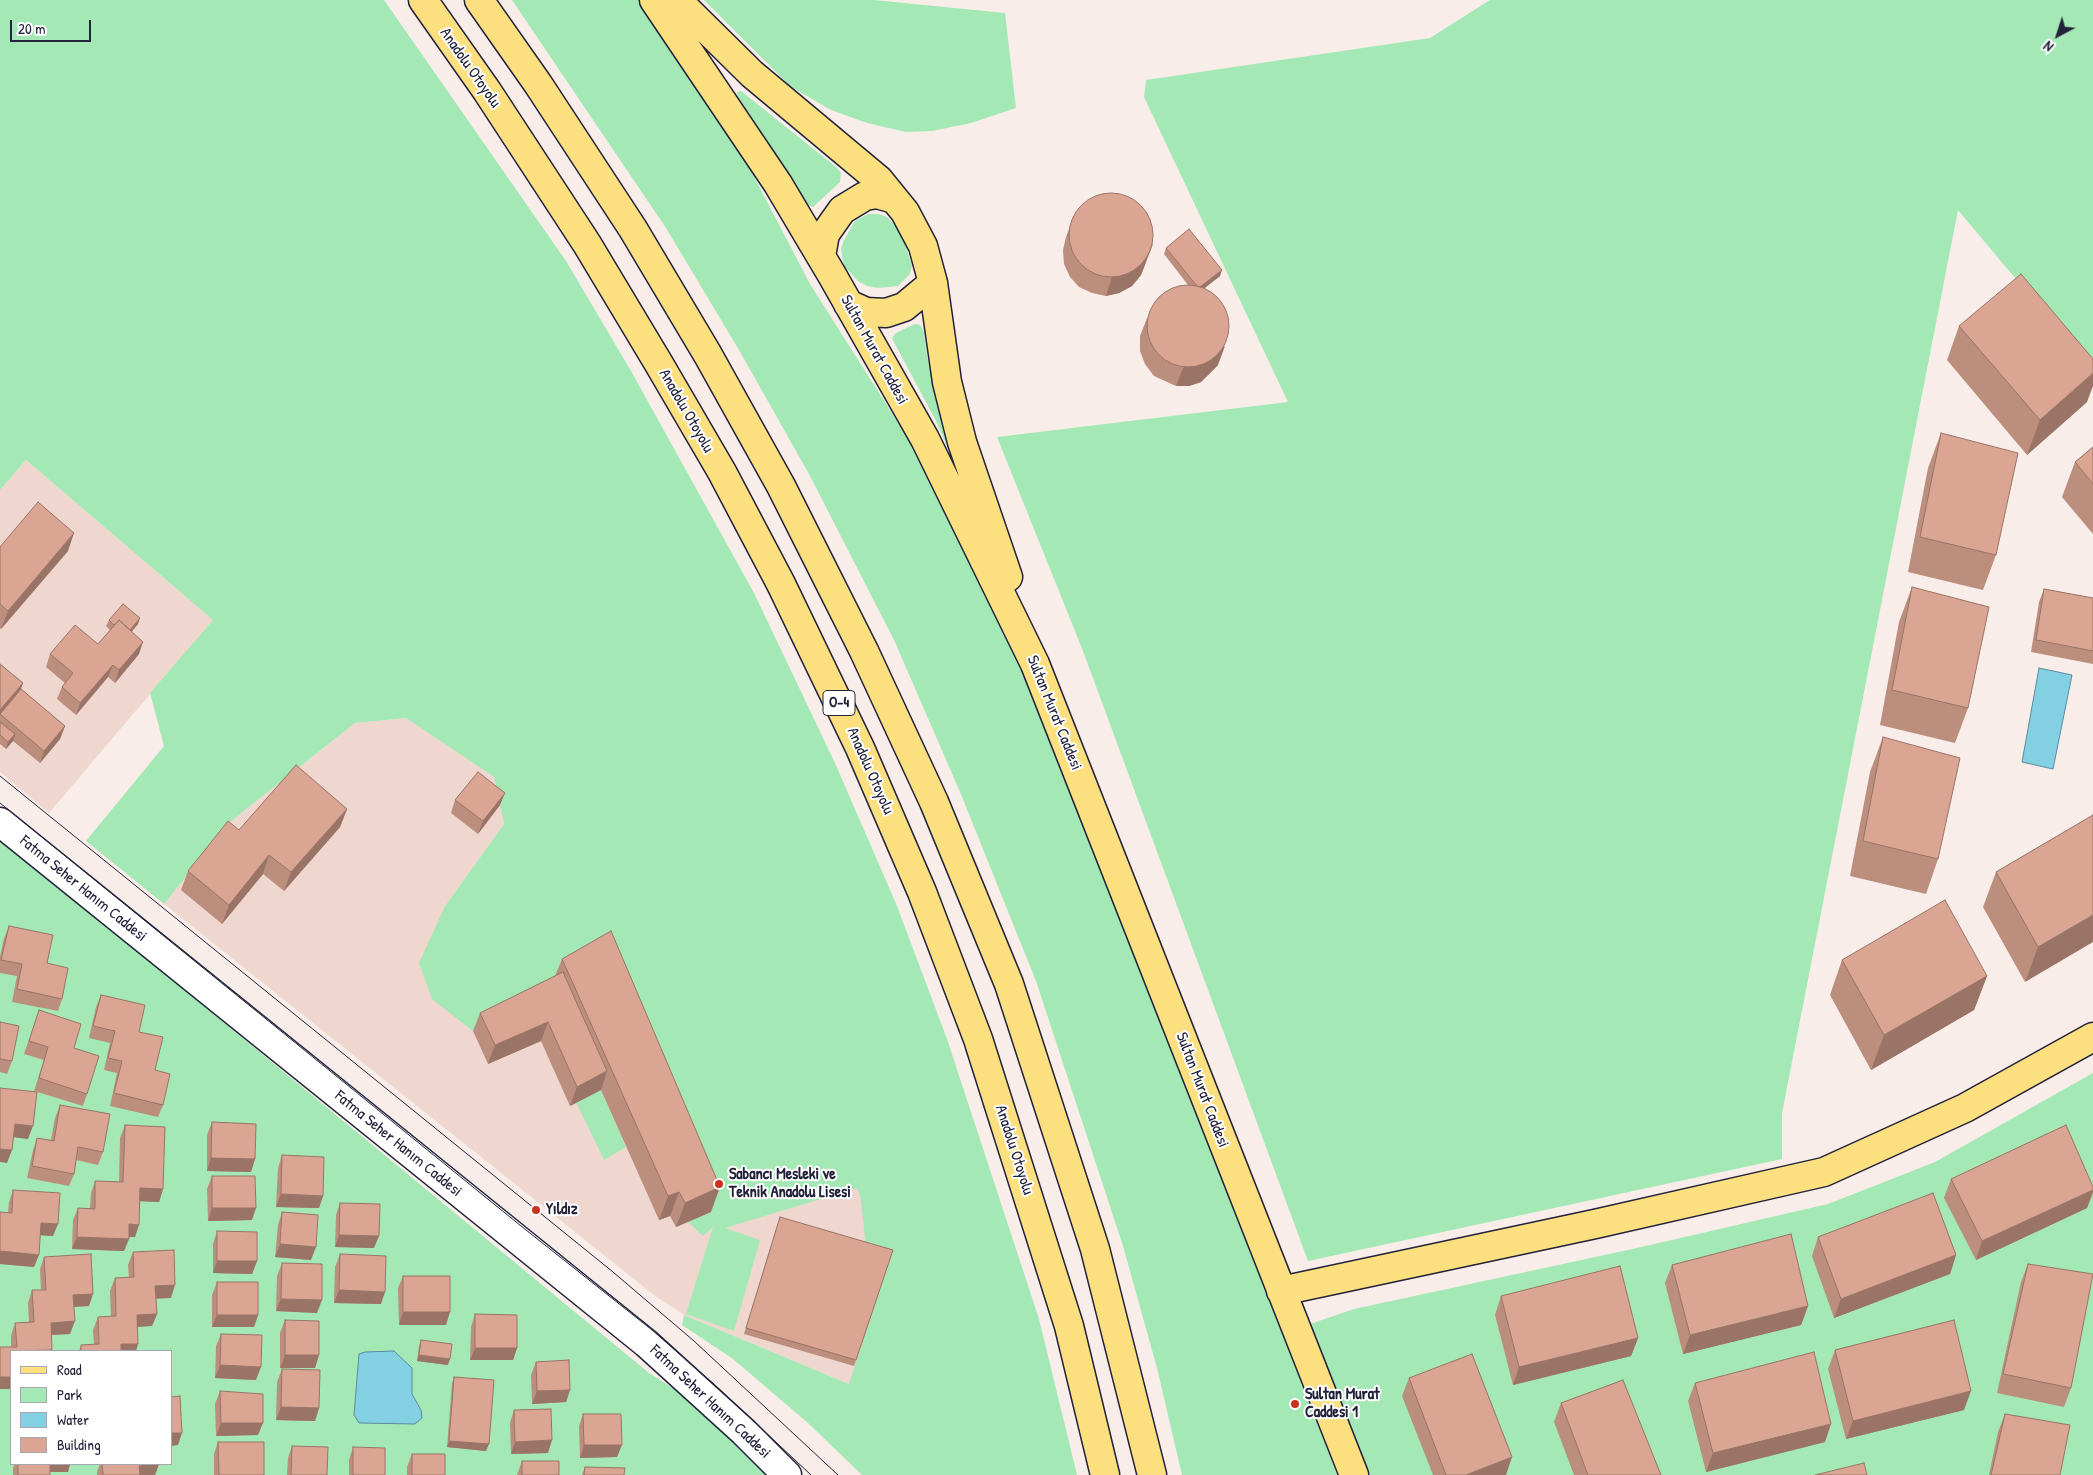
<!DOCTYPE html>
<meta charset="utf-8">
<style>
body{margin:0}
#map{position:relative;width:2093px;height:1475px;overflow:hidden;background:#f8ede9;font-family:"Patrick Hand",sans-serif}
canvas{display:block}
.legend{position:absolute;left:10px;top:1350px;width:162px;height:115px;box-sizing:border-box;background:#fff;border:1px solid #a7a7b1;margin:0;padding:6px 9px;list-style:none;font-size:15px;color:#22223b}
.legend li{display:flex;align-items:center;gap:10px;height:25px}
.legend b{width:25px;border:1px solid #a7a7b1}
.north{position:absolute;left:2033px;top:10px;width:50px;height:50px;-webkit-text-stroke:4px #fff;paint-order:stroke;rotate:220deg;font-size:14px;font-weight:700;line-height:20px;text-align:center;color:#22223b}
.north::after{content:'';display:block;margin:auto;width:18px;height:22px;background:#22223b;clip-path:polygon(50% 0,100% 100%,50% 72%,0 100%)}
.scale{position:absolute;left:10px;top:20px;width:81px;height:22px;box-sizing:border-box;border:2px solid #22223b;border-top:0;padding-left:6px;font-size:15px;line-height:18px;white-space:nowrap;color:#22223b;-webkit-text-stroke:4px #fff;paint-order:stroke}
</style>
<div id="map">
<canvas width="2093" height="1475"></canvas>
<ul class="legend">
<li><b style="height:6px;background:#fce080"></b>Road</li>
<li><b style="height:14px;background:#a4e9b5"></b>Park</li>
<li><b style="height:14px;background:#83d0e3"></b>Water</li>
<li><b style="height:14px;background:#dba593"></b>Building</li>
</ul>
<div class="north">N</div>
<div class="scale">20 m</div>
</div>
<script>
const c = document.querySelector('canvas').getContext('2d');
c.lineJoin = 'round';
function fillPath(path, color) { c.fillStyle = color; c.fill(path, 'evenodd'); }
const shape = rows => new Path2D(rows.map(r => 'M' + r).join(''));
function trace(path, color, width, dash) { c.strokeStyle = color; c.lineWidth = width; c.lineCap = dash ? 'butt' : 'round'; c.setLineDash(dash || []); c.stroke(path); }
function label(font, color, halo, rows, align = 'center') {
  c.font = font + ' "Patrick Hand",sans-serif'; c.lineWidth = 4; c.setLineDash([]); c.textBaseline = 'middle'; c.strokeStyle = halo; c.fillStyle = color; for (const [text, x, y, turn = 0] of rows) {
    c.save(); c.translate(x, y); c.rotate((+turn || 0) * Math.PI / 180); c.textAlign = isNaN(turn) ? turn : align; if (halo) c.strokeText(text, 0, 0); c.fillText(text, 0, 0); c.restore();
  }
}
const built = shape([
 [26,460,213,620,49,813,0,772,0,490],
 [406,718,494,777,504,824,445,906,790,833,975,1319,849,1384,684,1315,654,1295,164,904,230,822,355,723]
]);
const green = shape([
 [0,0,384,0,566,261,631,371,754,593,835,763,897,906,947,1039,1039,1319,1077,1475,862,1475,808,1423,733,1359,682,1325,684,1315,849,1384,890,1256,866,1249,861,1199,857,1188,725,1228,760,1240,734,1331,686,1314,713,1227,703,1236,688,1222,711,1212,557,991,473,1031,432,999,419,963,445,906,504,824,494,777,406,718,355,723,230,822,164,904,86,841,164,746,150,693,213,620,26,460,0,490],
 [512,0,641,0,671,44,749,167,810,284,926,467,1023,667,1337,1475,1182,1475,1157,1368,1123,1246,1036,981,960,792,894,640,809,474,739,350,666,228],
 [704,0,874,0,1005,13,1016,108,971,123,932,131,906,132,867,123,831,110,790,86],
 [1490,0,2093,0,2093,371,1958,210,1782,1113,1782,1159,1308,1261,1083,651,997,437,1288,402,1144,97,1146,80,1430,38],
 [741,91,836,167,841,173,840,182,813,207,808,205,737,95,737,92],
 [868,214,879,214,887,217,897,227,904,241,912,266,910,274,898,286,878,288,867,286,858,281,844,266,841,249,844,240,855,221],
 [915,324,920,325,924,332,927,356,937,396,984,529,935,419,895,344,892,338,896,333],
 [0,838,649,1373,742,1432,783,1475,0,1475],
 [11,1351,171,1351,171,1464,11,1464],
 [2093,1073,2093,1475,1369,1475,1310,1324,1354,1309,1637,1248,1828,1204,1935,1162],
 [601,1090,626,1147,604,1160,576,1102]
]);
const water = shape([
 [2039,668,2072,675,2053,769,2022,762,2039,668],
 [394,1351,412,1368,412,1394,421,1410,422,1418,415,1424,359,1423,354,1415,359,1354,365,1352,394,1351]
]);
const street = shape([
 [0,822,646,1343,744,1432,787,1475]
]);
const primary = shape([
 [654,0,778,184,832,275,925,439,1035,664,1354,1475],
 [677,0,752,74,879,180,905,212,923,246,933,283,947,382,962,442,1008,577],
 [821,256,825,234,842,210,865,196,877,194,894,199],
 [848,304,866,312,886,313,904,307,933,283],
 [1281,1291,1595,1224,1824,1172,1965,1108,2093,1037]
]);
const highway = shape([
 [423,0,487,91,587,244,659,364,722,472,781,584,860,748,922,892,978,1039,1069,1326,1105,1475],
 [479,0,538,84,633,229,708,355,781,486,864,651,934,802,1009,984,1095,1249,1152,1475]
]);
const tram = shape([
 [0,776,613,1272,694,1341,838,1475],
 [0,803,521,1226,652,1330,715,1385,811,1475]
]);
const wall = shape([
 [1073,218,1146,262,1141,275,1132,286,1119,293,1106,296,1092,293,1079,287,1070,277,1064,264,1063,250,1066,237],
 [1166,248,1220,276,1204,288,1218,365,1201,382,1189,386,1176,386,1154,376,1145,364,1140,351,1140,336,1147,318,1188,285,1164,254],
 [1959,326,2087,402,2027,455,1947,360],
 [1941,433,1996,555,1983,590,1908,572,1928,468],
 [2093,447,2093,534,2062,497,2075,462],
 [0,547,68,551,1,629,0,628],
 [1912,587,1968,708,1955,743,1880,725,1899,622],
 [2044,589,2093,598,2093,664,2031,652,2039,602],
 [109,620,138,624,132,631,139,654,115,683,108,677,76,715,57,699,62,687,65,683,46,667,50,654,98,644,110,630,106,626],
 [0,664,23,683,21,689,65,726,60,739,40,763,13,741,6,749,0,744],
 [1883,737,1938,859,1926,894,1850,876,1870,772],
 [455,800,500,805,478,834,451,813],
 [347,809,340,827,284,891,263,874,222,924,181,890,188,871,239,830],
 [2093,815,2025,982,1983,907,1996,872],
 [9,926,47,963,62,999,58,1011,12,1002,17,976,0,973,0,957,4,938],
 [562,959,711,1212,676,1227,670,1216,659,1220,601,1090,570,1106,541,1041,488,1064,473,1031,480,1013,555,976],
 [1842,960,1987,976,1974,1010,1871,1070,1830,995],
 [101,995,139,1032,155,1070,163,1105,158,1117,110,1106,117,1073,104,1070,110,1043,89,1038,96,1007],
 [39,1010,74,1048,87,1094,83,1106,34,1091,44,1060,24,1054],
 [0,1022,12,1061,7,1074,0,1072],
 [60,1105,103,1152,98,1165,76,1160,74,1174,69,1186,27,1178,33,1150,37,1138,51,1140,55,1118],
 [212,1122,255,1159,251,1172,207,1171,207,1135],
 [125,1125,163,1189,159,1202,140,1201,135,1237,129,1237,124,1251,72,1249,73,1220,78,1208,90,1208,91,1193,95,1181,119,1182,120,1138],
 [282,1155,323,1196,319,1208,276,1207,278,1168],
 [212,1176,252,1220,208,1221,207,1189],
 [1951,1179,2093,1187,2093,1192,2087,1208,1976,1260,1944,1198],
 [13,1190,53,1236,40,1235,34,1267,0,1264,0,1212,8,1212,9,1202],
 [340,1203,374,1248,335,1247,336,1215],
 [282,1212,311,1260,275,1257,278,1225],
 [778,1223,893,1250,854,1366,744,1334],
 [217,1231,257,1261,252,1274,213,1273,213,1244],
 [1818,1237,1956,1255,1950,1274,1834,1318,1812,1256],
 [133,1252,171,1298,156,1298,157,1314,152,1326,137,1327,136,1351,79,1351,81,1345,94,1344,93,1330,98,1317,111,1317,110,1291,115,1278,129,1278,128,1265],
 [340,1254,381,1304,334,1303,335,1267],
 [44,1257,89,1306,74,1307,70,1334,52,1335,11,1351,11,1389,0,1389,0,1347,11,1347,11,1336,15,1323,29,1323,28,1303,32,1290,41,1290,40,1269],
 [282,1263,317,1313,276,1311,277,1276],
 [2028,1264,2071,1388,2064,1407,1997,1393,2021,1282],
 [1672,1265,1808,1306,1801,1325,1683,1354,1665,1283],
 [403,1276,446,1325,399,1325,398,1288],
 [217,1282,258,1315,254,1327,212,1327,212,1295],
 [1501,1296,1638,1338,1631,1356,1513,1385,1495,1315],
 [475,1314,517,1348,513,1360,470,1360,471,1327],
 [285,1320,319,1355,315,1368,280,1368,280,1333],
 [221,1334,256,1380,215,1378,216,1346],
 [421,1340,448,1365,417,1361,419,1346],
 [1835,1350,1964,1410,1846,1439,1828,1369],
 [536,1362,570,1390,566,1402,532,1404,531,1375],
 [282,1369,319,1408,315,1421,276,1420,277,1382],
 [454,1377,486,1451,447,1447,452,1383],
 [1409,1378,1506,1475,1433,1475,1402,1396],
 [1695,1383,1825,1442,1706,1472,1688,1401],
 [220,1391,258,1435,216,1436,215,1404],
 [1561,1403,1661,1475,1574,1475,1554,1422],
 [514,1410,548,1453,511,1454,510,1423],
 [583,1414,617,1457,580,1458,579,1426],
 [2005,1414,2060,1475,1989,1475,1998,1432],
 [218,1442,264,1475,214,1475,214,1454],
 [292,1446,327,1475,287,1475,288,1458],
 [353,1447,385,1475,349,1475,349,1460],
 [412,1454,445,1475,407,1475,407,1467],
 [522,1461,559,1475,517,1475],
 [15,1464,70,1464,68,1472,50,1472,50,1475,13,1475,13,1468],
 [100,1464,159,1464,155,1475,97,1475,97,1472],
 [585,1467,624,1475,582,1475]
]);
const shadedWall = shape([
 [1153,244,1141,275,1132,286,1119,293,1106,296,1112,277],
 [1222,270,1220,276,1196,295,1199,288],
 [1225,346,1218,365,1201,382,1189,386,1176,386,1183,368],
 [2093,373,2093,386,2087,402,2027,455,2040,420],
 [74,533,68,551,1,629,8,611],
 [140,618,138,624,124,641,126,635],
 [143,642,139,654,115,683,119,670],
 [113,665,108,677,76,715,80,703],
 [23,683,16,701,0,714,0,710],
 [65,726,60,739,40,763,44,751],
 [15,734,13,741,6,749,8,742],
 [505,793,500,805,478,834,483,821],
 [347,809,340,827,284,891,291,872],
 [269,855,263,874,222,924,229,905],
 [2093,915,2093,942,2025,982,2038,947],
 [1987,976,1974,1010,1871,1070,1884,1035],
 [548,1022,541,1041,488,1064,495,1045],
 [607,1071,601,1090,570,1106,577,1087],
 [15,1124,33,1126,28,1139,11,1137],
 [0,1149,12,1150,7,1163,0,1162],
 [211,1158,255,1159,251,1172,207,1171],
 [720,1187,711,1212,676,1227,685,1203],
 [140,1188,163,1189,159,1202,136,1201],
 [2093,1190,2093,1192,2087,1208,1976,1260,1982,1241],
 [679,1192,670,1216,659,1220,668,1196],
 [281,1194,323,1196,319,1208,276,1207],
 [212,1208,256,1208,252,1220,208,1221],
 [41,1223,58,1224,53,1236,37,1235],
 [129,1224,139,1225,135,1237,125,1237],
 [339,1235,379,1236,374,1248,335,1247],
 [77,1237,129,1239,124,1251,72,1249],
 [280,1244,316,1247,311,1260,275,1257],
 [0,1251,39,1255,34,1267,0,1264],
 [1956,1255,1950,1274,1834,1318,1841,1299],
 [217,1261,257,1261,252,1274,213,1273],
 [175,1285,171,1298,151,1299,155,1286],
 [339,1290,385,1292,381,1304,334,1303],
 [93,1294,89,1306,69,1307,73,1295],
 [281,1299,322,1300,317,1313,276,1311],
 [1808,1306,1801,1325,1683,1354,1690,1335],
 [403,1312,450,1312,446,1325,399,1325],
 [157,1314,152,1326,132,1327,137,1315],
 [217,1315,258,1315,254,1327,212,1327],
 [75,1321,70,1334,46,1335,51,1323],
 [1638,1338,1631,1356,1513,1385,1519,1367],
 [121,1344,138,1344,136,1351,119,1351],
 [475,1348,517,1348,513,1360,470,1360],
 [285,1355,319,1355,315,1368,280,1368],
 [419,1355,450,1359,448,1365,417,1361],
 [220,1365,261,1367,256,1380,215,1378],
 [0,1377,11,1377,11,1389,0,1389],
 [570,1390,566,1402,532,1404,537,1391],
 [1971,1391,1964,1410,1846,1439,1853,1421],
 [281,1407,319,1408,315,1421,276,1420],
 [221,1423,263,1423,258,1435,216,1436],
 [1831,1424,1825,1442,1706,1472,1713,1453],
 [171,1433,182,1433,178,1445,171,1446],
 [552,1440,548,1453,511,1454,515,1442],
 [449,1441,489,1444,486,1451,447,1447],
 [584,1445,622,1445,617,1457,580,1458],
 [1512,1457,1506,1475,1466,1475],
 [48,1464,70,1464,68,1472,45,1472],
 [159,1464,155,1475,136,1475,139,1466]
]);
const building = shape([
 '1069 235a42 42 0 1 1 84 0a42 42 0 1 1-84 0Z',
 [1189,229,1222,270,1200,287,1197,286,1166,248,1189,229],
 [2021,274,2093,359,2093,373,2040,420,1959,326,2021,274],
 '1147 326a41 41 0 1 1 82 0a41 41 0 1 1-82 0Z',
 [1941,433,2018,453,1996,555,1920,537,1941,433],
 [2093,447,2093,484,2075,462,2093,447],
 [38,502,74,533,8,611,0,604,0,547,38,502],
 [1912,587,1989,607,1968,708,1892,690,1912,587],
 [2044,589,2093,598,2093,651,2036,640,2044,589],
 [123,604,140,618,130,630,119,620,114,625,109,620,123,604],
 [119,620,143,642,119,670,113,665,80,703,62,687,73,673,50,654,75,625,98,644,119,620],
 [0,664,23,683,0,710,0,664],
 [21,689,65,726,44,751,0,714,21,689],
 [0,722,15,734,8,742,0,735,0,722],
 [1883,737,1960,758,1938,859,1863,841,1883,737],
 [296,765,347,809,291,872,269,855,229,905,188,871,228,821,239,830,296,765],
 [478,772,505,793,483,821,455,800,478,772],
 [2093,815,2093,915,2038,947,1996,872,2093,815],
 [1945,900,1987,976,1884,1035,1842,960,1945,900],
 [9,926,53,935,47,963,68,968,62,999,17,989,22,964,1,960,9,926],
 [611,931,720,1187,685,1203,679,1192,668,1196,562,959,611,931],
 [563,972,607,1071,577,1087,548,1022,495,1045,480,1013,563,972],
 [101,995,145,1005,139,1032,163,1037,155,1070,170,1074,163,1105,114,1093,122,1061,108,1058,115,1031,93,1026,101,995],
 [39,1010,81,1024,74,1048,99,1056,87,1094,39,1078,48,1047,29,1041,39,1010],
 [0,1022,19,1026,12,1061,0,1059,0,1022],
 [0,1088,37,1092,33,1126,15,1124,12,1150,0,1149,0,1088],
 [60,1105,110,1114,103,1152,78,1147,74,1174,32,1166,37,1138,54,1141,60,1105],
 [212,1122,256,1124,255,1159,211,1158,212,1122],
 [125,1125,165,1127,163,1189,140,1188,139,1225,129,1224,129,1239,77,1237,78,1208,95,1209,95,1181,123,1182,125,1125],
 [2066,1125,2093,1187,2093,1190,1982,1241,1951,1179,2066,1125],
 [282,1155,324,1157,323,1196,281,1194,282,1155],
 [212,1176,255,1176,256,1208,212,1208,212,1176],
 [13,1190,60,1193,58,1224,41,1223,39,1255,0,1251,0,1212,12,1213,13,1190],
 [1933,1193,1956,1255,1841,1299,1818,1237,1933,1193],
 [340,1203,380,1204,379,1236,339,1235,340,1203],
 [282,1212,318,1215,316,1247,280,1244,282,1212],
 [780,1217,893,1250,856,1360,746,1328,780,1217],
 [217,1231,257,1232,257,1261,217,1261,217,1231],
 [1791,1234,1808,1306,1690,1335,1672,1265,1791,1234],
 [174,1250,175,1285,155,1286,157,1314,137,1315,138,1344,121,1344,121,1351,81,1351,81,1345,99,1344,98,1317,116,1316,115,1278,134,1277,133,1252,174,1250],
 [91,1254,93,1294,73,1295,75,1321,51,1323,52,1350,11,1351,11,1377,0,1377,0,1347,17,1347,15,1323,34,1322,32,1290,46,1290,44,1257,91,1254],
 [340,1254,386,1256,385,1292,339,1290,340,1254],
 [282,1263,322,1264,322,1300,281,1299,282,1263],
 [2028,1264,2093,1274,2071,1388,2003,1374,2028,1264],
 [1620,1266,1638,1338,1519,1367,1501,1296,1620,1266],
 [403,1276,450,1276,450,1312,403,1312,403,1276],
 [217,1282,258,1282,258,1315,217,1315,217,1282],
 [475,1314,517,1315,517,1348,475,1348,475,1314],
 [285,1320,319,1321,319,1355,285,1355,285,1320],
 [1954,1320,1971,1391,1853,1421,1835,1350,1954,1320],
 [221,1334,262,1335,261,1367,220,1365,221,1334],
 [421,1340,452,1344,450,1359,419,1355,421,1340],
 [1814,1352,1831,1424,1713,1453,1695,1383,1814,1352],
 [1472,1354,1512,1457,1466,1475,1446,1475,1409,1378,1472,1354],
 [569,1360,570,1390,537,1391,536,1362,569,1360],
 [282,1369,320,1370,319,1408,281,1407,282,1369],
 [454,1377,494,1380,489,1444,449,1441,454,1377],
 [1623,1380,1661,1475,1588,1475,1561,1403,1623,1380],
 [220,1391,263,1394,263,1423,221,1423,220,1391],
 [180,1396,182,1433,171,1433,171,1397,180,1396],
 [551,1409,552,1440,515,1442,514,1410,551,1409],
 [583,1414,621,1414,622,1445,584,1445,583,1414],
 [2005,1414,2070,1425,2060,1475,1991,1475,2005,1414],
 [218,1442,264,1442,264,1475,219,1475,218,1442],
 [292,1446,328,1447,327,1475,291,1475,292,1446],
 [353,1447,385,1448,385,1475,353,1475,353,1447],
 [412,1454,445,1454,445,1475,412,1475,412,1454],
 [522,1461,559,1461,559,1475,522,1475,522,1461],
 [1864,1463,1867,1475,1815,1475,1864,1463],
 [18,1464,50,1464,50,1475,18,1475,18,1464],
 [102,1464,159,1464,139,1466,140,1475,103,1475,102,1464],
 [585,1467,625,1468,624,1475,584,1475,585,1467]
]);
const markers = [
 [719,1184,5,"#c8321e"],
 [536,1210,5,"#c8321e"],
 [1295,1404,5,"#c8321e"]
];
const shields = [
 [839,703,32]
];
const shieldNames = [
 ["O-4",839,703]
];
const streetNames = [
 ["Anadolu Otoyolu",470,68,55],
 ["Sultan Murat Caddesi",874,350,61],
 ["Anadolu Otoyolu",686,411,60],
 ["Sultan Murat Caddesi",1054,713,68],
 ["Anadolu Otoyolu",870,771,66],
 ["Fatma Seher Hanım Caddesi",83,889,39],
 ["Sultan Murat Caddesi",1202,1090,69],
 ["Fatma Seher Hanım Caddesi",398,1144,39],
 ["Anadolu Otoyolu",1014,1150,72],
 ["Fatma Seher Hanım Caddesi",710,1402,43]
];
const poiNames = [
 ["Sabancı Mesleki ve",729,1175],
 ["Teknik Anadolu Lisesi",729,1193],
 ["Yıldız",546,1210],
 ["Sultan Murat",1305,1395],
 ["Caddesi 1",1305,1413]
];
fillPath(built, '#efd7cf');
fillPath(green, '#a4e9b5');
fillPath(water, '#83d0e3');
trace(water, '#5c8aa0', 1);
trace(street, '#22223b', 31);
trace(primary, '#22223b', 31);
trace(highway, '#22223b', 31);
trace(street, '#fff', 28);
trace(primary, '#fce080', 28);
trace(highway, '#fce080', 28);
trace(tram, '#22223b', 1);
fillPath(wall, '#bc8e7e');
fillPath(shadedWall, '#997467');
fillPath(building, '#dba593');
trace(building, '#997467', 1);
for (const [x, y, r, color] of markers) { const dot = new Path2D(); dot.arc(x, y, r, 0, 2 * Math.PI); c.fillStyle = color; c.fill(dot); trace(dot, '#fff', 2); }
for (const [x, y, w] of shields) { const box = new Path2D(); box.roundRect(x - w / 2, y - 12.5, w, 25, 4); c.fillStyle = '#fff'; c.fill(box); trace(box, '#22223b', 1); }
label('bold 15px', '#22223b', null, shieldNames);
label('16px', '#22223b', '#fff', streetNames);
label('bold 16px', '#22223b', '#fff', poiNames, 'left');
</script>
